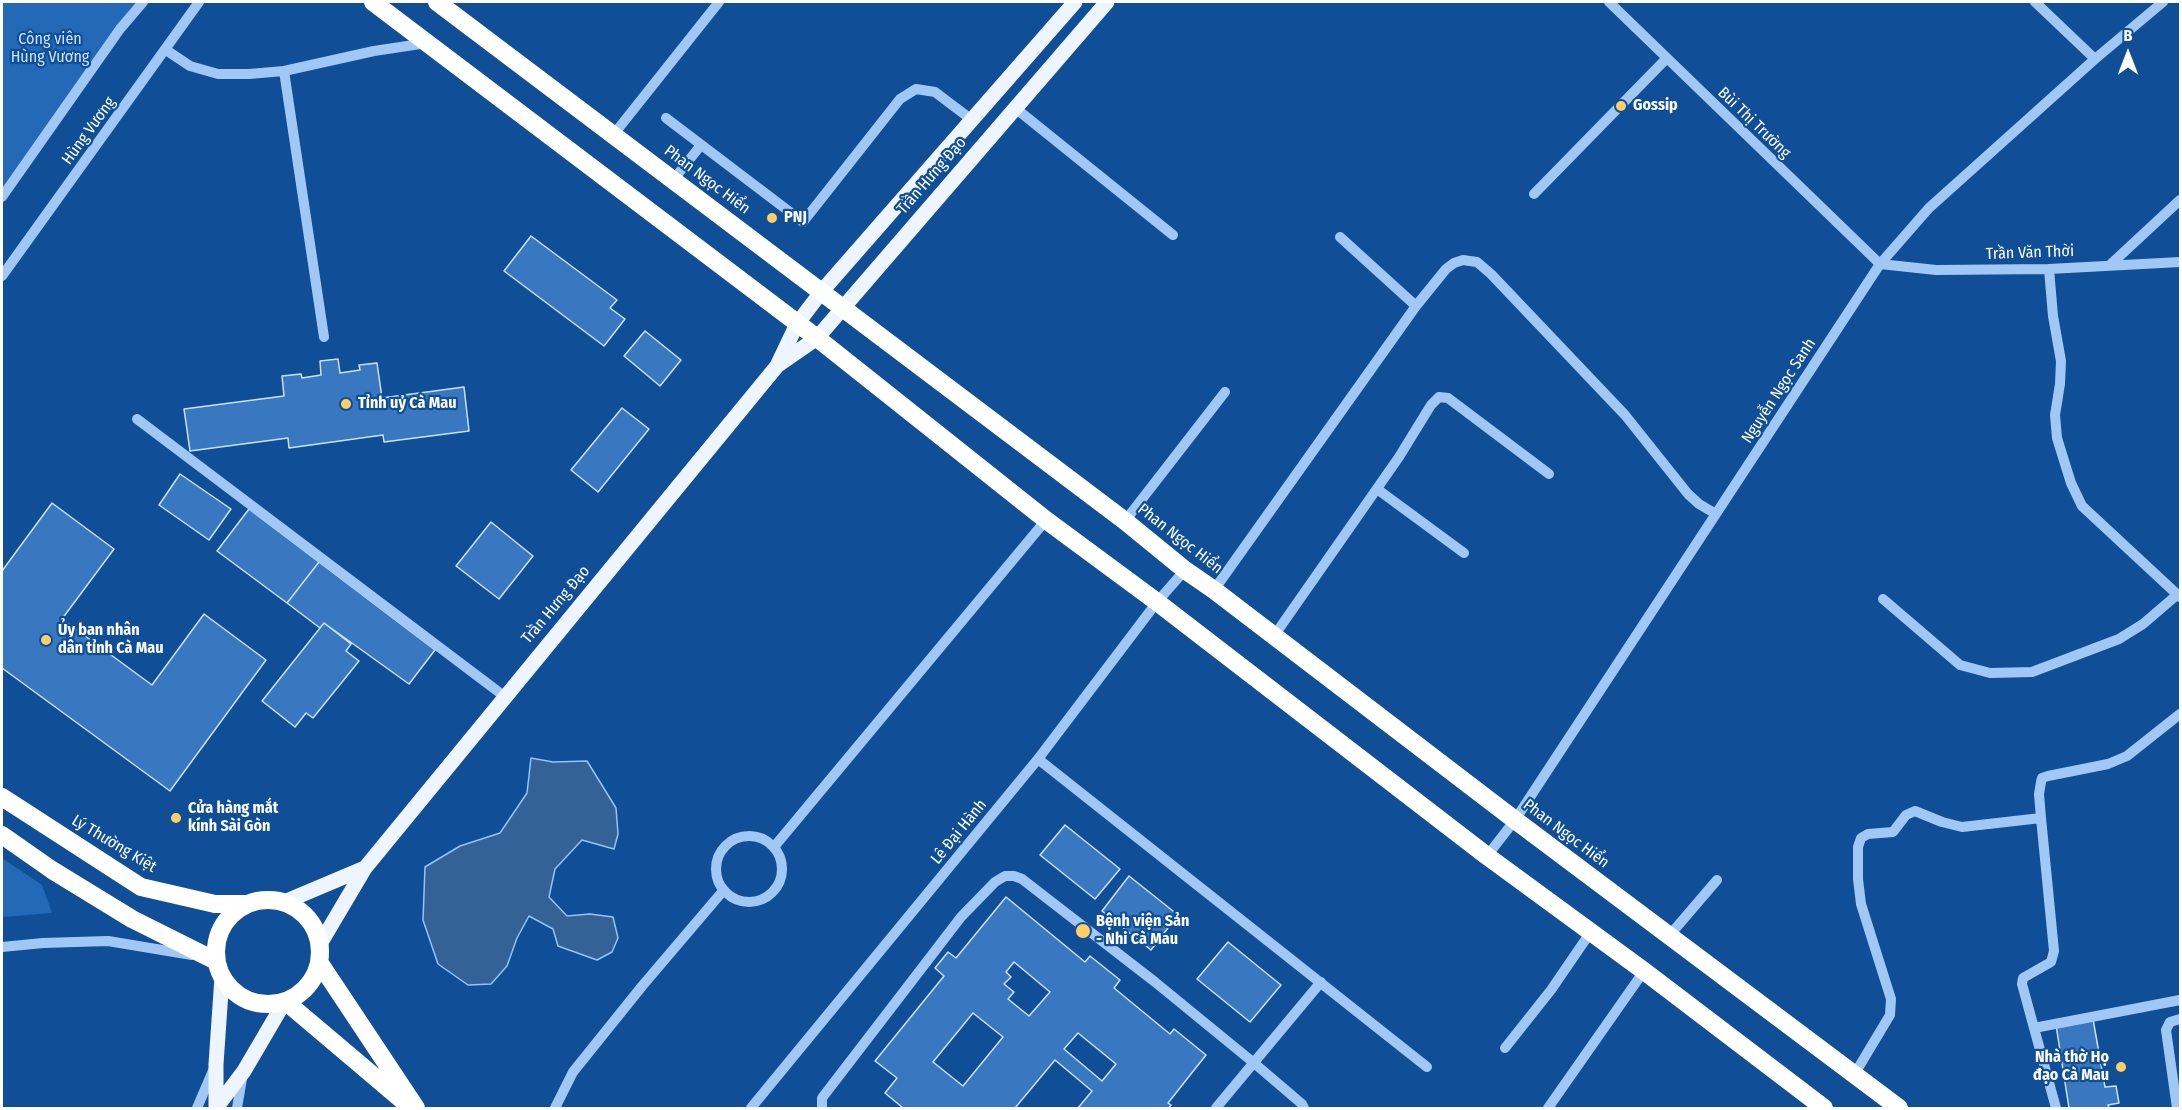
<!DOCTYPE html>
<meta charset="utf-8">
<style>
body{margin:0}
#map{position:relative;width:2182px;height:1110px;overflow:hidden;background:#104f97;font-family:"Fira Sans Condensed",sans-serif}
canvas{display:block}
.frame{position:absolute;inset:0;border:3px solid #fff;pointer-events:none}
.north{position:absolute;left:2098px;top:24px;width:60px;height:60px;-webkit-text-stroke:4px #104f97;paint-order:stroke;rotate:0deg;font-size:16px;font-weight:700;line-height:24px;text-align:center;color:#fff}
.north::after{content:'';display:block;margin:auto;width:21px;height:27px;background:#fff;clip-path:polygon(50% 0,100% 100%,50% 72%,0 100%)}
</style>
<div id="map">
<canvas width="2182" height="1110"></canvas>
<div class="frame"></div>
<div class="north">B</div>
</div>
<script>
const c = document.querySelector('canvas').getContext('2d');
c.lineJoin = 'round';
function fillPath(path, color) { c.fillStyle = color; c.fill(path, 'evenodd'); }
const shape = rows => new Path2D(rows.map(r => 'M' + r).join(''));
function trace(path, color, width, dash) { c.strokeStyle = color; c.lineWidth = width; c.lineCap = dash ? 'butt' : 'round'; c.setLineDash(dash || []); c.stroke(path); }
function label(font, color, halo, rows, align = 'center') {
  c.font = font + ' "Fira Sans Condensed",sans-serif'; c.lineWidth = 4.5; c.setLineDash([]); c.textBaseline = 'middle'; c.strokeStyle = halo; c.fillStyle = color; for (const [text, x, y, turn = 0] of rows) {
    c.save(); c.translate(x, y); c.rotate((+turn || 0) * Math.PI / 180); c.textAlign = isNaN(turn) ? turn : align; if (halo) c.strokeText(text, 0, 0); c.fillText(text, 0, 0); c.restore();
  }
}
const green = shape([
 [2,2,145,2,2,194],
 [2,858,42,885,52,913,2,917]
]);
const water = shape([
 [531,758,553,762,587,761,616,808,618,834,614,849,582,840,555,869,549,897,567,916,590,914,613,917,618,938,612,952,597,960,558,946,553,929,529,916,517,938,507,966,491,984,468,985,438,964,423,920,425,867,460,846,500,833,527,793,531,758]
]);
const building = shape([
 [531,236,617,300,610,308,625,319,604,346,504,271,531,236],
 [645,331,681,360,660,386,624,356,645,331],
 [338,359,340,373,360,370,359,365,377,363,382,398,464,387,469,431,384,442,383,435,289,448,288,438,190,451,184,409,284,396,282,376,301,374,302,378,321,375,320,361,338,359],
 [622,408,649,429,598,492,571,470,622,408],
 [180,474,231,509,209,540,159,505,180,474],
 [52,503,114,549,62,619,152,685,204,614,266,660,170,791,2,668,2,571,52,503],
 [249,509,319,562,287,603,217,551,249,509],
 [491,522,533,556,499,599,456,566,491,522],
 [319,562,435,650,409,684,324,623,320,628,287,603,319,562],
 [324,623,351,644,346,651,359,661,313,718,306,713,295,727,262,701,324,623],
 [1065,825,1120,869,1095,899,1040,855,1065,825],
 [1129,876,1178,915,1151,950,1102,911,1129,876],
 [1006,897,1085,962,1090,956,1120,980,1114,988,1170,1034,1174,1029,1206,1055,1168,1103,1171,1105,1169,1108,1078,1108,1092,1091,1055,1060,1015,1108,903,1108,885,1093,897,1078,875,1061,944,976,935,968,948,952,956,958,1006,897],
 [1014,962,1050,992,1029,1016,1008,999,1014,992,1004,984,1011,977,1006,972,1014,962],
 [973,1013,1003,1037,963,1086,933,1062,973,1013],
 [1078,1033,1116,1064,1102,1081,1064,1049,1078,1033],
 [1228,942,1281,985,1250,1022,1197,979,1228,942],
 [2093,1019,2105,1087,2116,1086,2119,1103,2108,1105,2109,1108,2069,1108,2056,1025,2093,1019]
]);
const minor = shape([
 [1609,2,1880,264,1936,270,2049,269,2180,262],
 [2035,2,2095,59],
 [166,50,190,66,218,74,249,74,284,71,374,51,427,43],
 [284,71,324,337],
 [1014,107,1173,235],
 [666,118,803,222,900,99,916,89,935,92,972,120],
 [614,134,719,2],
 [674,179,701,145],
 [1534,194,1666,59],
 [2,197,120,29,143,2],
 [1340,237,1416,306],
 [2110,265,2180,200],
 [2049,269,2053,316,2061,361,2060,384,2055,415,2057,438,2071,483,2082,506,2180,597],
 [2,276,199,2],
 [137,419,504,696],
 [1377,489,1464,553],
 [1125,521,1225,392],
 [1214,590,1416,306,1446,269,1454,263,1463,260,1477,262,1491,274,1625,415,1688,494,1699,504,1716,514],
 [1883,599,1960,665,1990,673,2032,672,2119,639,2143,624,2178,594],
 [1274,636,1399,457,1431,405,1439,397,1448,398,1549,474],
 [1038,759,1427,1067],
 '716 869a33 33 0 1 1 66 0a33 33 0 1 1-66 0Z',
 [774,847,1046,520],
 [1487,856,1515,820,1880,264,1929,208,2095,59,2163,2],
 [1669,936,1717,880],
 [2,947,43,943,108,941,192,955],
 [2034,1028,2022,984,2023,978,2051,962,2054,951,2041,818,2039,794,2041,782,2042,778,2048,776,2108,764,2127,756,2180,714],
 [1505,1048,1551,990,1590,933],
 [1854,1075,1890,1015,1891,999,1861,904,1858,879,1858,847,1861,838,1868,834,1893,832,1906,815,1915,811,1942,822,1962,827,2041,818],
 [197,1108,215,1066],
 [237,1108,243,1073],
 [555,1108,573,1072,643,985,723,891],
 [751,1108,1038,759,1157,602,1185,570],
 [822,1108,822,1098,961,917,995,882,1005,876,1014,876,1022,879,1155,982,1254,1063,1302,1104,1304,1108],
 [1216,1108,1321,982],
 [1548,1108,1644,971],
 [2056,1108,2034,1028,2180,1000],
 [2177,1108,2166,1030,2170,1022,2180,1019]
]);
const major = shape([
 [778,365,817,338,1107,2],
 [282,903,365,868],
 [320,944,365,868,777,366,797,324,822,291,1075,2],
 [216,1108,216,1064,222,977],
 [216,1108,244,1071,285,1001]
]);
const highway = shape([
 [373,2,817,338,1046,520,1157,602,1487,856,1644,971,1824,1108],
 [437,2,1125,521,1185,570,1214,590,1515,820,1899,1108],
 [2,797,141,887,215,904,248,904],
 [2,835,52,870,132,919,216,961],
 '216 952a52 52 0 1 1 104 0a52 52 0 1 1-104 0Z',
 [319,962,416,1108],
 [285,1001,408,1105]
]);
const markers = [
 [1621,106,6,"#ffce64"],
 [772,218,6,"#ffce64"],
 [346,404,6,"#ffce64"],
 [46,640,6,"#ffce64"],
 [176,818,6,"#ffce64"],
 [1083,931,8,"#ffce64"],
 [2121,1067,6,"#ffce64"]
];
const parkNames = [
 ["Công viên",50,40],
 ["Hùng Vương",50,58]
];
const poiNames = [
 ["Gossip",1633,106],
 ["PNJ",784,218],
 ["Tỉnh uỷ Cà Mau",358,404],
 ["Ủy ban nhân",58,631],
 ["dân tỉnh Cà Mau",58,649],
 ["Cửa hàng mắt",188,809],
 ["kính Sài Gòn",188,827],
 ["Bệnh viện Sản",1096,922],
 ["- Nhi Cà Mau",1096,940],
 ["Nhà thờ Họ",2109,1058,"right"],
 ["đạo Cà Mau",2109,1076,"right"]
];
const streetNames = [
 ["Bùi Thị Trường",1754,123,44],
 ["Hùng Vương",89,131,-54],
 ["Trần Hưng Đạo",932,176,-49],
 ["Phan Ngọc Hiển",707,180,37],
 ["Trần Văn Thời",2030,253,-2],
 ["Nguyễn Ngọc Sanh",1779,391,-57],
 ["Phan Ngọc Hiển",1180,539,38],
 ["Trần Hưng Đạo",556,605,-50],
 ["Lê Đại Hành",959,832,-51],
 ["Phan Ngọc Hiển",1566,834,37],
 ["Lý Thường Kiệt",114,844,31]
];
fillPath(green, '#2369b7');
fillPath(water, '#346196');
trace(water, '#92c4f7', 1.5);
fillPath(building, '#3978c0');
trace(building, '#c9e2fe', 1.5);
trace(minor, '#a1c8f4', 10);
trace(major, '#eef5ff', 15);
trace(highway, '#fff', 18);
for (const [x, y, r, color] of markers) { const dot = new Path2D(); dot.arc(x, y, r, 0, 2 * Math.PI); c.fillStyle = color; c.fill(dot); trace(dot, '#104f97', 2); }
label('16px', '#c9e2fe', '#104f97', parkNames);
label('bold 16px', '#fff', '#104f97', poiNames, 'left');
label('16px', '#fff', '#104f97', streetNames);
</script>
